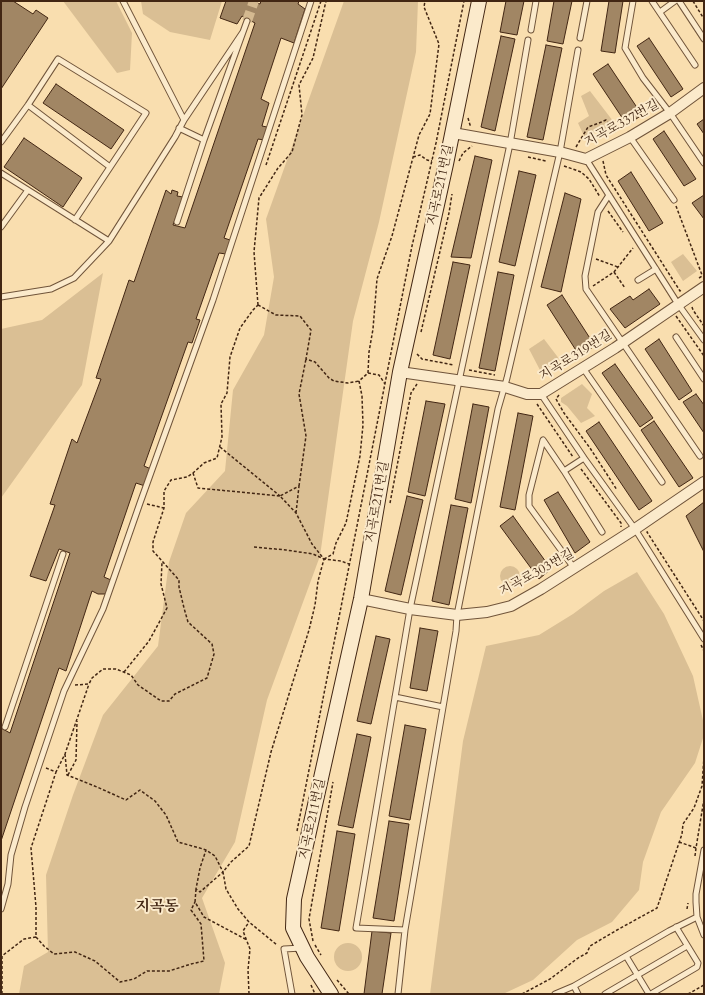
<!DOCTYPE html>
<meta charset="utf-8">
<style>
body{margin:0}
#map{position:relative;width:705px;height:995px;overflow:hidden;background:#f9deaf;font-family:Cardo,serif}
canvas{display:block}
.frame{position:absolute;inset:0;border:2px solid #422613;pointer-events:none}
</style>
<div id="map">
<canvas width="705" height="995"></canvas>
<div class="frame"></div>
</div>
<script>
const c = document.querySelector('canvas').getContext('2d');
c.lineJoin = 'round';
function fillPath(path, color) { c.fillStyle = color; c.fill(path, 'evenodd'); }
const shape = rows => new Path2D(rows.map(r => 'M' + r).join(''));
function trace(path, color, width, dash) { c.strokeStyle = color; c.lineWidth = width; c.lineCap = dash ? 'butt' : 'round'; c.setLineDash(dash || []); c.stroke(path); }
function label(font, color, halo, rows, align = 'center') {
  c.font = font + ' Cardo,"Noto Serif KR",serif'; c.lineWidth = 4; c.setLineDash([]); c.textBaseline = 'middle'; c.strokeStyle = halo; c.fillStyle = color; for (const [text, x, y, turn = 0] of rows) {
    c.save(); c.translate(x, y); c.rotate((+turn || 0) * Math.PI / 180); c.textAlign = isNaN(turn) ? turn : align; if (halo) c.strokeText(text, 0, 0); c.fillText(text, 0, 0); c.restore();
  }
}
const green = shape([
 [63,1,116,1,132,33,130,70,117,73],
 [141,1,222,1,210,40,170,32,143,14],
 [344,1,418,1,416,52,379,222,353,321,320,556,267,700,235,842,202,898,225,963,219,994,19,994,24,966,48,952,46,875,73,795,103,715,158,646,169,562,186,513,225,471,233,390,264,335,274,277,266,219],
 [590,91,616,125,606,135,602,128,585,138,578,123,589,116,581,96],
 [683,254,697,271,683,281,671,262],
 [103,273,82,385,1,498,1,329,42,320],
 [544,339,560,360,541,372,529,349],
 [582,384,592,394,587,408,595,416,581,423,567,406,561,402,561,398],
 '500 576a10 10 0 1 1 20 0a10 10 0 1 1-20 0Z',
 [637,572,664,614,693,676,704,725,704,735,695,763,661,812,643,862,639,890,612,922,577,940,533,980,503,994,430,994,463,741,486,646,539,635,573,614,604,591],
 '334 957a14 14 0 1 1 28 0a14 14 0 1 1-28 0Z'
]);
const building = shape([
 [1,1,13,1,33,14,36,10,48,18,1,89,1,1],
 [226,1,251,1,260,4,261,1,299,1,298,4,305,9,294,43,281,38,261,99,269,103,262,126,267,127,264,140,258,139,224,238,230,240,226,254,219,253,196,319,200,320,192,343,188,342,144,466,151,469,145,486,136,483,104,577,111,580,106,594,98,594,92,591,66,671,59,668,1,841,1,728,10,733,70,553,59,549,46,581,30,576,55,505,50,504,72,439,77,443,101,379,96,378,129,280,134,282,166,190,171,194,172,190,178,192,177,196,183,197,173,225,185,228,255,23,242,16,237,24,220,18,226,1],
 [506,1,524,1,517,35,500,32,506,1],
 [554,1,572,1,563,44,547,41,554,1],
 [609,1,623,1,615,53,601,51,609,1],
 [501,36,515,39,495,131,481,127,501,36],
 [649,38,683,89,671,97,637,46,649,38],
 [546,45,562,48,543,140,527,137,546,45],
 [608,64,642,115,627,125,593,74,608,64],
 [56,84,124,130,111,149,43,103,56,84],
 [704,119,704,134,697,124,704,119],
 [664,131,696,179,684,186,653,139,664,131],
 [24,138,82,178,63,207,4,167,24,138],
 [475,156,492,160,471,258,451,257,475,156],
 [519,171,536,175,515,266,499,262,519,171],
 [631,172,663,223,649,231,618,181,631,172],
 [565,193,581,199,561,292,541,287,565,193],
 [704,195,704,219,692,203,704,195],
 [453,262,470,265,450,359,433,355,453,262],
 [498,272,514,275,495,371,479,368,498,272],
 [649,289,660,304,625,328,610,309,630,296,633,300,649,289],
 [562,295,595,346,579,355,547,305,562,295],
 [659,339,692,391,679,400,645,349,659,339],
 [615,364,653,418,640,427,602,373,615,364],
 [696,394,704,405,704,433,683,402,696,394],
 [426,401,445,404,425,496,408,492,426,401],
 [473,404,489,407,471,503,455,499,473,404],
 [518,413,533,416,515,510,500,507,518,413],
 [654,421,693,478,679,487,641,430,654,421],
 [599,422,652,501,639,510,586,431,599,422],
 [558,492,590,542,575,553,544,500,558,492],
 [407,496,423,500,401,595,385,591,407,496],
 [704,502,704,552,686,516,704,502],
 [451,505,468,508,449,605,432,601,451,505],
 [513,516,551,569,539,579,500,526,513,516],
 [420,628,438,631,427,691,410,688,420,628],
 [376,636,390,639,371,724,357,721,376,636],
 [405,725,426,729,410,820,389,816,405,725],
 [357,734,371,737,353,828,338,825,357,734],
 [389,821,409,824,394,921,373,918,389,821],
 [337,831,355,834,339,931,321,928,337,831],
 [372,931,391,933,382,994,364,994,372,931]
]);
const streetTunnel = shape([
 [247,21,254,1]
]);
const path = shape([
 [693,1,704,19],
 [468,118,470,125,472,126],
 [576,147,588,127,599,123,606,120,616,133],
 [413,157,420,155,427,160,432,161],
 [528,157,546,161],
 [459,161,463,153,472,146],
 [603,161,606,175,680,291,682,289],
 [266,165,321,1],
 [564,166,581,172,589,179,600,197],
 [676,206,702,275],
 [608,211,623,232],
 [596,259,618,267],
 [614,272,625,288],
 [699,278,704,275],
 [593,286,614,272,633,248],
 [258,305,254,252,259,198,278,168,292,152,302,115,299,85,313,58,326,1],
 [258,305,276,315,300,316,311,330,306,359,315,362,329,378,334,381,348,383,359,381],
 [692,307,693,310,704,326],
 [676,316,704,356],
 [421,332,449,213,452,194],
 [417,354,422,359,454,365],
 [469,370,495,375],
 [368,373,379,375,385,384],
 [559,395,556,399,564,413,590,448,617,490],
 [537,404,573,457],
 [220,447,280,496],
 [581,469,621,523,621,527],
 [193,473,198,488,280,496],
 [299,486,306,436,299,394,306,359],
 [390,503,411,393,417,384],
 [147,504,164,508],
 [296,513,299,486,280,496,296,513,312,544,324,559,341,561,349,564],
 [648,532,647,532,704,621],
 [254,547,286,550,313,554,324,559,318,581,315,605,309,630,271,752,249,846,231,862,223,872,226,889,238,909,249,922,277,945],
 [324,559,333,554,336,543,346,523,360,456,363,425,362,396,359,381,368,373,369,352,373,329,377,279,392,236,419,135,430,114,439,44,424,7,425,1],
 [701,645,704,651],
 [124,672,149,641,167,608,161,584,162,562],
 [75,685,89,684,92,678,103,669,116,669,131,675,138,685,161,701,169,701,175,694,207,678,214,654,212,644,188,622,184,608,179,587,179,580,153,551,153,542,164,508,164,491,171,480,187,477,193,473,204,463,217,458,222,437,221,404,227,393,230,357,240,328,253,310,258,305],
 [65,754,67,775,97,787,126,800,140,790,155,801,166,815,178,842,203,849,206,850,215,856,223,872,200,892,196,889,200,868,206,850],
 [46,768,56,772,65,754,89,684],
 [68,775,76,760,77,721],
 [297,831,412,246,436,143,464,1],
 [679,842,696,848,704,799],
 [695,856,696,848],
 [196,889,195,902,204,917,247,940],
 [687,909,688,903],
 [36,937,44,946,54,954,75,952,95,961,120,982,134,979,147,971,169,971,191,964,204,961,201,924,191,910,195,902],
 [313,941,309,919,333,782],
 [315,945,321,955],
 [337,980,349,994],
 [311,985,315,994],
 [2,994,2,956,24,939,36,937,36,907,31,848,56,772],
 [249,994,248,970,250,949,243,931,249,922],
 [522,994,550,979,578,958,587,953,590,946,617,930,657,908,682,834,683,824,694,808,702,786,704,757],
 [688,994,704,985]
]);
const lane = shape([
 [633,1,625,48,643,78,670,113,704,163],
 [652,1,695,65],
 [679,1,704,39],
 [660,12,675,1],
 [531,30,536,1],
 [580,38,587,1],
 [28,105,110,167],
 [184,120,243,32,247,21],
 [179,128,204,140,243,32],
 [630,137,674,200],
 [1,142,28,105,58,59,146,113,75,220],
 [586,159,678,304,704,340],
 [1,173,109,241],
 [609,195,598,212,585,276,586,289,700,456],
 [177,222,204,140],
 [1,227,28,190],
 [638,280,656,269],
 [1,297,51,289,74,278,109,241,175,137,184,120,123,1],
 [676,337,704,379],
 [583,368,662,482],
 [541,394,584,458,635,529,704,639],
 [584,458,564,471,602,532],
 [564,471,543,440,529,495,529,506,574,568],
 [395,697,443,707],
 [5,727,63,554],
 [704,850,696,894,696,902,697,917,704,935],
 [1,909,8,884,11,855,25,807,64,691,103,609,140,503,213,300,311,1],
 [405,930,356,928,410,609,510,144,528,40],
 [626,956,649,994],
 [574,986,578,994],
 [292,994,284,949,302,948],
 [398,994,405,930,456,631,457,615,498,409,507,378,560,152,578,50],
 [555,994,574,986,669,931,697,917],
 [605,994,687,946],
 [651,994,697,967,698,963,676,927]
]);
const street = shape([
 [453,133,560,152,586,159,630,137,670,113,704,88],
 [400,372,505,387,527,394,541,394,615,348,704,287],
 [361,599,410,609,457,615,487,612,511,606,541,589,635,529,704,482]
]);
const secondary = shape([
 [331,994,307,957,293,928,294,899,361,599,400,372,446,164,479,1]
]);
const streetNames = [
 ["지곡로337번길",622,124,-29],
 ["지곡로211번길",441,185,-78],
 ["지곡로319번길",576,356,-32],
 ["지곡로211번길",378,502,-80],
 ["지곡로303번길",537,573,-29],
 ["지곡로211번길",313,819,-78]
];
const quarterNames = [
 ["지곡동",157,908]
];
fillPath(green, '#dabf94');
fillPath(building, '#a18664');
trace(building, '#422613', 1);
trace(streetTunnel, '#d4b990', 10, [10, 5]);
trace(lane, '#70543a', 7);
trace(street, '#70543a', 12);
trace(secondary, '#422613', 16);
trace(path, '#422613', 1.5, [3, 2]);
trace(lane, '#fbeacb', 5);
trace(street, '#fbeacb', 10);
trace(secondary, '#fbeacb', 14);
label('13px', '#422613', '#fbeacb', streetNames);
label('bold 15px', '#422613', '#fbeacb', quarterNames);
</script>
